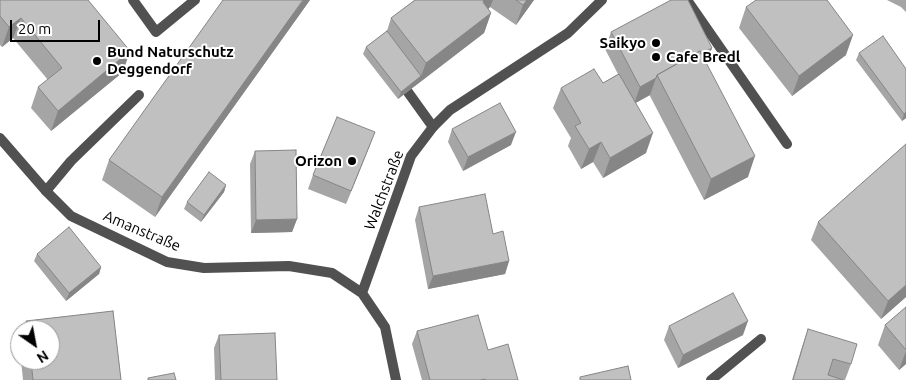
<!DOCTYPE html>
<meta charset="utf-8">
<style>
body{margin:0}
#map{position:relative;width:906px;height:380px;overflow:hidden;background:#fff;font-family:Ubuntu,sans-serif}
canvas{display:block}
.north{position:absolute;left:10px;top:320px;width:50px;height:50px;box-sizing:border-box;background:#fff;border:1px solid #999;border-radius:50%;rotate:147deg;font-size:14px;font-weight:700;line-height:20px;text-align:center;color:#000}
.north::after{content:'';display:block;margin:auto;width:18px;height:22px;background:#000;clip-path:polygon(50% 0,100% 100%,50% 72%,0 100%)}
.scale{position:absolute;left:10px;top:20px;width:90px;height:22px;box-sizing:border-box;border:2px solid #000;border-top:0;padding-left:6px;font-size:15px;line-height:18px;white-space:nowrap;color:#000;-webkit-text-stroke:4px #fff;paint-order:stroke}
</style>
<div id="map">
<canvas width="906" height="380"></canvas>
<div class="north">N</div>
<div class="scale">20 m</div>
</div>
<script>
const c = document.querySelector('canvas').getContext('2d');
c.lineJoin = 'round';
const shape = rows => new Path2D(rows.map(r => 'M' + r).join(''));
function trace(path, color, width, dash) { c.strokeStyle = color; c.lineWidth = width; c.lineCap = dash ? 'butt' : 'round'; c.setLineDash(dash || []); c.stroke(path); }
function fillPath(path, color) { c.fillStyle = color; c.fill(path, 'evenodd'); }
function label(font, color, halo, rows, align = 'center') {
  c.font = font + ' Ubuntu,sans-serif'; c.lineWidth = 4; c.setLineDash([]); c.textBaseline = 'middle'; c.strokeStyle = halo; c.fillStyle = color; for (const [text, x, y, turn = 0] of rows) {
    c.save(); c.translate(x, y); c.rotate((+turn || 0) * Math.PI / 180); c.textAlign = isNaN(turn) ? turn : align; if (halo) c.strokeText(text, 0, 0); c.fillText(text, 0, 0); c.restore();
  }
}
const lane = shape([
 [133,0,156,32,195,0],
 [687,0,787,144],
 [400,81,433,127],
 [46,191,71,161,139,95],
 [711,380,761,339]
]);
const street = shape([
 [0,138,46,191,71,216,167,262,204,268,289,266,332,273,362,293,385,327,396,380],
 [362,293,411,156,433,127,450,110,568,33,602,0]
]);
const wall = shape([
 [0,0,123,72,51,131,31,108,38,87,48,80,13,38,2,47,0,45],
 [310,0,155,217,102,180,109,160],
 [415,0,534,0,516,25,490,7,488,9,491,13,484,33,398,99,363,54,366,47,387,31,391,18],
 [887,0,906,0,906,12,901,7],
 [746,7,846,55,792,96,739,28],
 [611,32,712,48,706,63,748,177,704,200,650,96,650,95,635,103,646,153,603,178,593,162,581,169,568,146,571,138,553,108,561,88,603,83,618,74,605,49],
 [859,53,906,69,906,118,902,121,856,60],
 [452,129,511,145,463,171,448,142],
 [906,144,906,297,881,319,811,240,818,222],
 [370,145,346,204,308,189,313,175],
 [255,151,297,219,292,232,251,233,250,164],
 [226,185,224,192,201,222,184,209,187,202],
 [419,207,493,234,509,261,505,274,428,289,415,220],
 [37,254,101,267,99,274,66,301,34,261],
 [906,307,906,364,899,370,878,345,885,325],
 [113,311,121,380,23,380,21,360,50,360,50,330,23,330,26,321],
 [669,326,743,335,678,368,664,340],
 [808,329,851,364,845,380,792,380,801,350],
 [417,331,488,350,518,380,422,380,412,344],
 [219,335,277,380,215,380,214,348],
 [20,337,20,354,18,342]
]);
const shadedWall = shape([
 [303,0,310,0,155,217,162,197],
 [484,0,493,0,490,7,475,22,483,2],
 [527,0,534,0,516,25,523,5],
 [491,13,484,33,398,99,401,92,421,76,426,63],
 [21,18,13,38,2,47,9,27],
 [853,35,846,55,792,96,799,76],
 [712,48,706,64,658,77],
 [130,51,123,72,51,131,58,111],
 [656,78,650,95,634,104,640,87],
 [906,112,906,118,902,121,904,114],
 [375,132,370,145,346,204,351,191],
 [516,132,511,145,463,171,468,157],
 [653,133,646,153,603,178,610,158],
 [601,142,593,162,581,169,589,149],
 [755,156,748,177,704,200,711,179],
 [226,185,224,192,201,222,204,215],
 [297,219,292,232,251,233,256,220],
 [509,261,505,274,428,289,433,276],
 [101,267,99,274,66,301,69,293],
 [906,285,906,297,881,319,888,301],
 [748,321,743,335,678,368,683,355],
 [906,351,906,364,899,370]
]);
const building = shape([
 [0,0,88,0,130,51,58,111,38,87,62,68,21,18,9,27,0,16,0,0],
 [223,0,303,0,162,197,109,160,223,0],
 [415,0,484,0,483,2,491,13,426,63,391,18,415,0],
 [516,0,527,0,523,5,516,0],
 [671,0,688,0,712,48,701,54,700,51,657,75,656,78,640,87,611,32,671,0],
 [756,0,827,0,853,35,799,76,746,7,756,0],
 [387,31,421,76,401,92,366,47,387,31],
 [883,36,906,69,906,112,904,114,859,53,883,36],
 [700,51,755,156,711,179,657,75,700,51],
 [594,69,603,83,619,74,653,133,610,158,601,142,589,149,575,126,581,123,561,88,594,69],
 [500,103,516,132,468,157,452,129,500,103],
 [337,117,375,132,351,191,313,175,337,117],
 [906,144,906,285,888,301,818,222,906,144],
 [296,150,297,219,256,220,255,151,296,150],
 [209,172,226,185,204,215,187,202,209,172],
 [485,194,493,234,503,231,509,261,433,276,419,207,485,194],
 [69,227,101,267,69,293,37,254,69,227],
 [733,293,748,321,683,355,669,326,733,293],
 [906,307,906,350,885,325,906,307],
 [113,311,121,380,33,380,31,360,50,360,50,330,27,330,26,321,113,311],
 [478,315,488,350,508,344,518,380,485,380,485,379,480,380,430,380,417,331,478,315],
 [808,329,857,344,851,364,833,359,828,375,843,380,793,380,808,329],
 [275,333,277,380,221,380,219,335,275,333],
 [628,366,631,380,580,380,580,377,628,366],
 [174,373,176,380,148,380,148,378,174,373]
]);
const markers = [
 [656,43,5,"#000"],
 [656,57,5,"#000"],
 [97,61,5,"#000"],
 [352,161,5,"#000"]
];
const poiNames = [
 ["Saikyo",646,43],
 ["Bund Naturschutz",107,52,"left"],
 ["Deggendorf",107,69,"left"],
 ["Cafe Bredl",666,57,"left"],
 ["Orizon",342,161]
];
const streetNames = [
 ["Walchstraße",384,190,-69],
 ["Amanstraße",142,231,23]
];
trace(lane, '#515151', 10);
trace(street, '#515151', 10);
fillPath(wall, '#a5a5a5');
fillPath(shadedWall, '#868686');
fillPath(building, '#c0c0c0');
trace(building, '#868686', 1);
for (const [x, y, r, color] of markers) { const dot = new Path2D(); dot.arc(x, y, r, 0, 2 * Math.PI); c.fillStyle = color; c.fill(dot); trace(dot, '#fff', 2); }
label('bold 15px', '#000', '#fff', poiNames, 'right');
label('15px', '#000', '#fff', streetNames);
</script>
